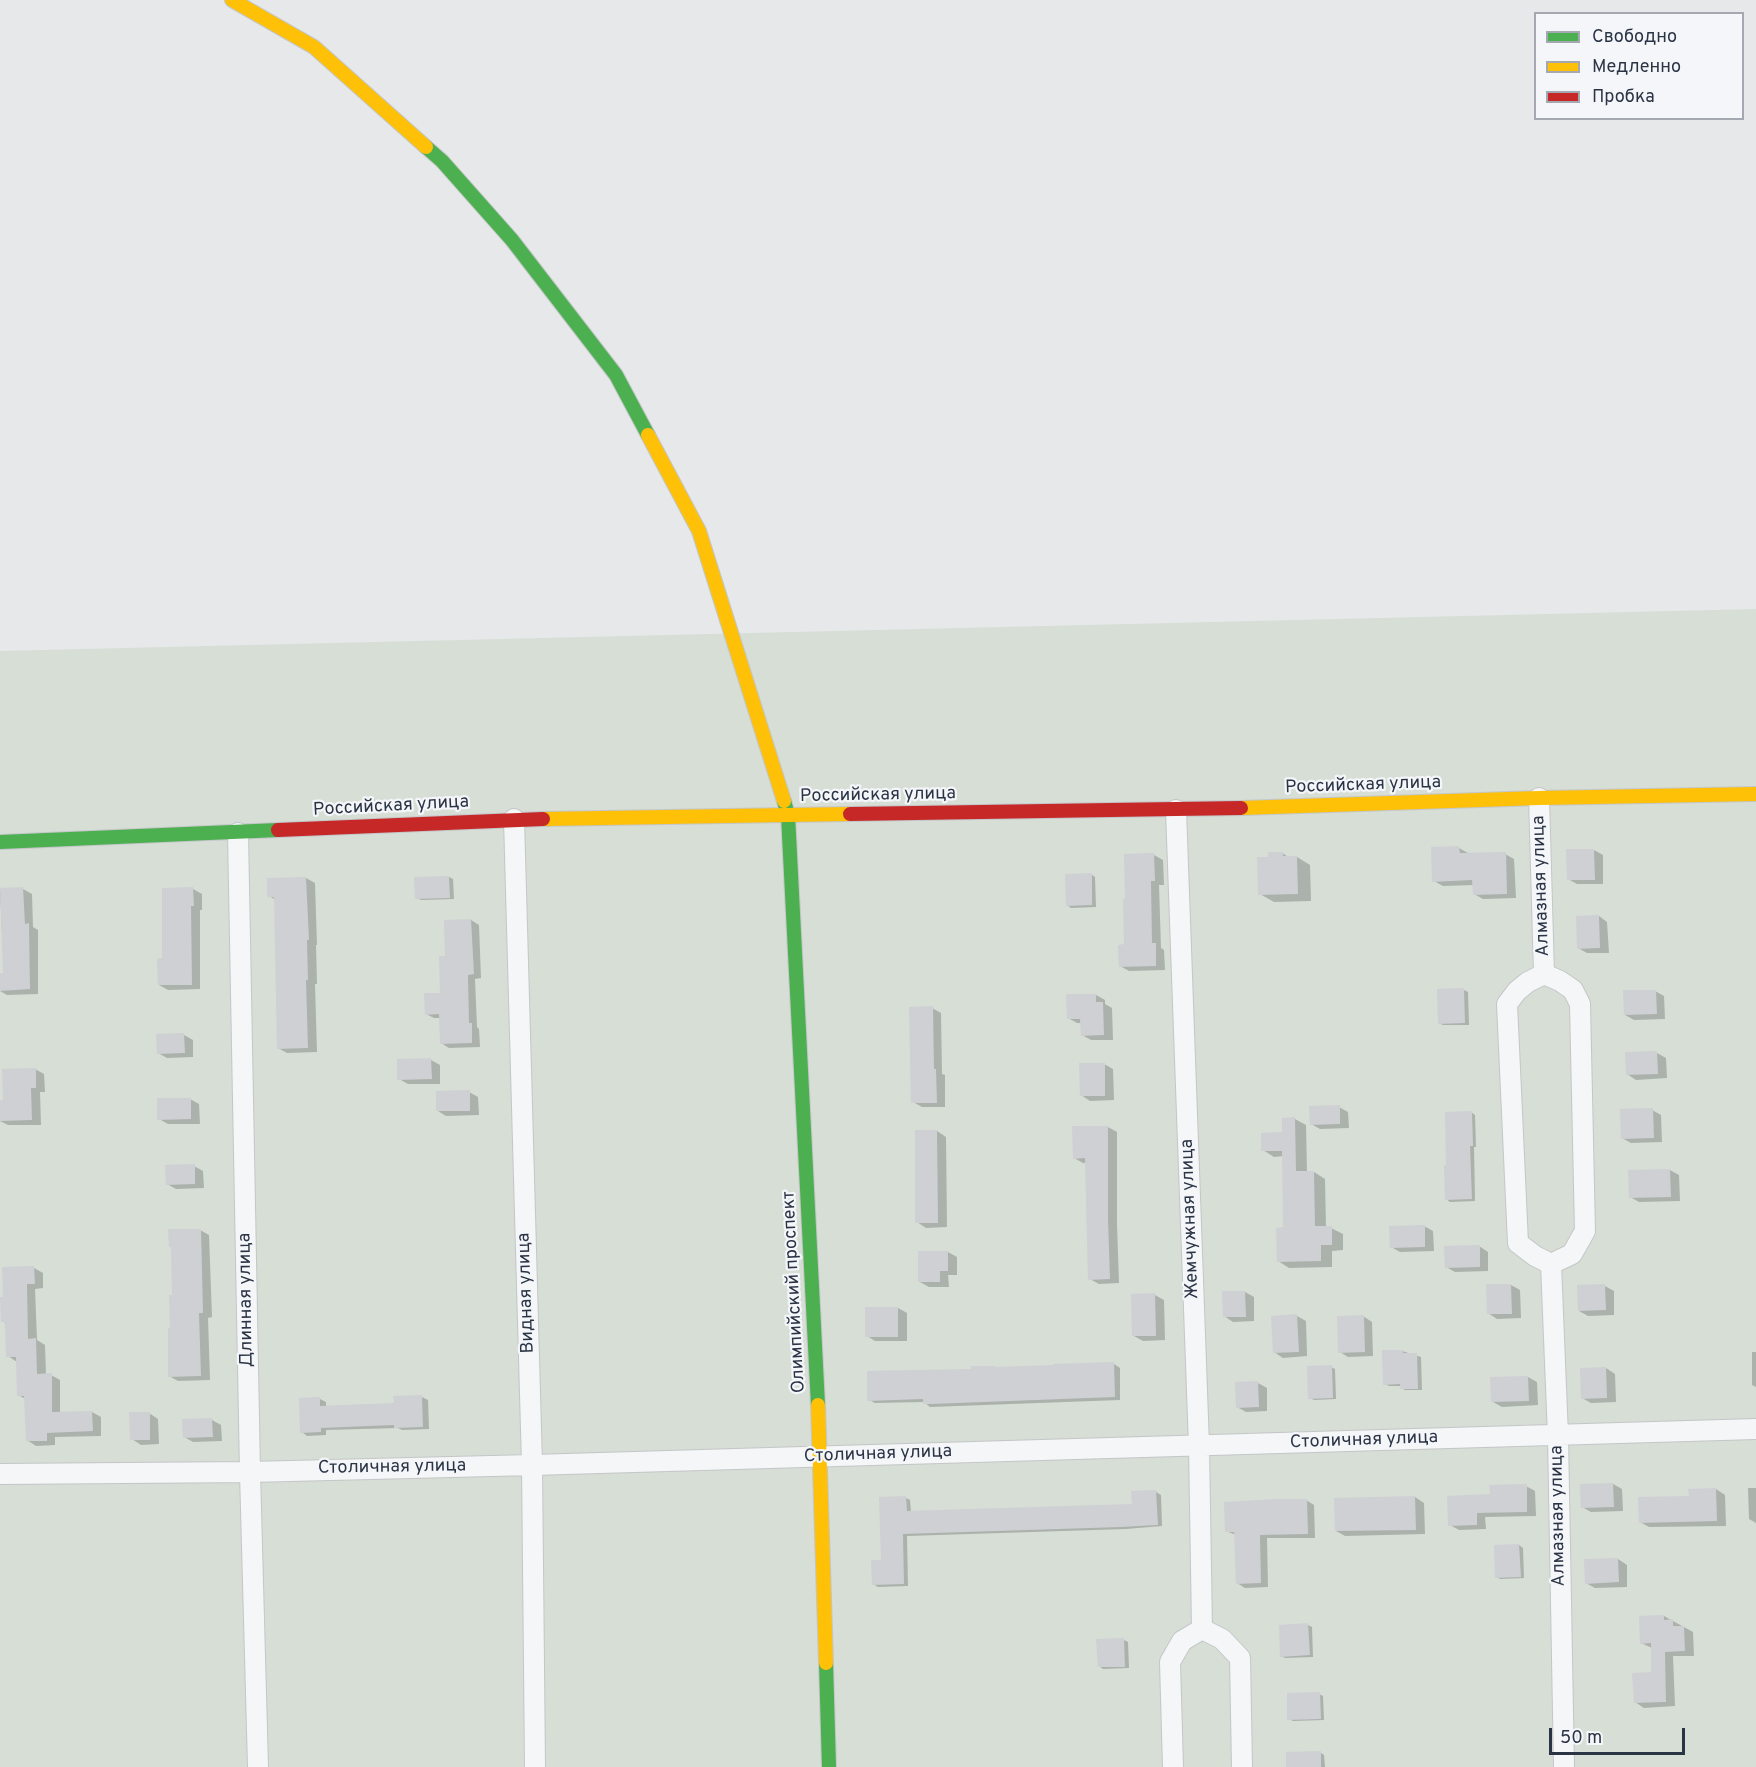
<!DOCTYPE html>
<meta charset="utf-8">
<style>
body{margin:0}
#map{position:relative;width:1756px;height:1767px;overflow:hidden;background:#e6e8ea;font-family:Overpass,sans-serif}
canvas{display:block}
.legend{position:absolute;left:1534px;top:12px;width:210px;height:108px;box-sizing:border-box;background:#f4f6f9;border:2px solid #a4a8b1;margin:0;padding:8px 10px;list-style:none;font-size:18px;color:#2b3445}
.legend li{display:flex;align-items:center;gap:12px;height:30px}
.legend b{width:30px;border:2px solid #a4a8b1}
.scale{position:absolute;left:1549px;top:1728px;width:136px;height:27px;box-sizing:border-box;border:3px solid #2b3445;border-top:0;padding-left:8px;font-size:18px;line-height:21px;white-space:nowrap;color:#2b3445;-webkit-text-stroke:4px #f4f6f9;paint-order:stroke}
</style>
<div id="map">
<canvas width="1756" height="1767"></canvas>
<ul class="legend">
<li><b style="height:8px;background:#4caf50"></b>Свободно</li>
<li><b style="height:8px;background:#ffc107"></b>Медленно</li>
<li><b style="height:8px;background:#c62828"></b>Пробка</li>
</ul>
<div class="scale">50 m</div>
</div>
<script>
const c = document.querySelector('canvas').getContext('2d');
c.lineJoin = 'round';
function fillPath(path, color) { c.fillStyle = color; c.fill(path, 'evenodd'); }
const shape = rows => new Path2D(rows.map(r => 'M' + r).join(''));
function trace(path, color, width, dash) { c.strokeStyle = color; c.lineWidth = width; c.lineCap = dash ? 'butt' : 'round'; c.setLineDash(dash || []); c.stroke(path); }
function label(font, color, halo, rows, align = 'center') {
  c.font = font + ' Overpass,sans-serif'; c.lineWidth = 4.5; c.setLineDash([]); c.textBaseline = 'middle'; c.strokeStyle = halo; c.fillStyle = color; for (const [text, x, y, turn = 0] of rows) {
    c.save(); c.translate(x, y); c.rotate((+turn || 0) * Math.PI / 180); c.textAlign = isNaN(turn) ? turn : align; if (halo) c.strokeText(text, 0, 0); c.fillText(text, 0, 0); c.restore();
  }
}
const green = shape([
 [1756,609,1756,1767,0,1767,0,651]
]);
const shadow = shape([
 [1459,848,1468,853,1468,855,1505,854,1514,859,1516,898,1483,899,1474,894,1474,885,1443,886,1434,881],
 [1594,850,1603,855,1603,884,1577,884,1568,879],
 [1282,853,1290,858,1297,857,1310,865,1311,901,1274,902,1260,894,1269,858],
 [1154,855,1163,860,1164,885,1159,885,1161,948,1164,950,1165,970,1129,971,1120,966],
 [1091,874,1095,877,1096,907,1071,908,1067,905],
 [449,877,453,879,454,899,421,900,417,898,416,878],
 [306,878,315,883,317,945,316,945,317,984,315,984,317,1052,287,1053,278,1048,276,900,269,896],
 [23,889,32,894,33,927,38,930,38,994,7,995,0,991,0,975,4,974,0,890],
 [193,889,202,894,202,910,200,910,200,989,168,990,159,985,163,960],
 [1599,916,1607,922,1609,953,1587,953,1578,948],
 [471,920,479,925,481,978,475,979,477,1027,479,1029,480,1047,449,1048,441,1043,441,1018,434,1018,426,1014,442,994,447,957],
 [1464,990,1468,992,1469,1025,1443,1025,1439,1023],
 [1655,991,1664,996,1665,1019,1634,1020,1625,1015],
 [1096,995,1105,1000,1105,1004,1112,1008,1113,1040,1091,1040,1082,1035,1082,1023,1077,1023,1068,1018],
 [932,1008,941,1013,942,1074,945,1075,945,1107,922,1107,913,1102],
 [184,1035,193,1040,193,1057,167,1058,158,1053],
 [1657,1053,1666,1058,1667,1078,1636,1080,1627,1074,1626,1054],
 [431,1060,440,1065,440,1084,408,1084,399,1079],
 [1104,1064,1113,1069,1114,1100,1090,1101,1081,1095],
 [35,1069,44,1074,45,1092,40,1092,41,1125,8,1125,0,1121,0,1102,5,1102],
 [469,1092,478,1097,479,1115,446,1116,438,1111],
 [190,1099,199,1104,200,1124,168,1124,159,1119],
 [1339,1107,1348,1112,1349,1128,1320,1129,1311,1124],
 [1652,1110,1661,1115,1662,1142,1631,1143,1622,1138],
 [1471,1112,1475,1115,1476,1147,1474,1147,1475,1201,1450,1202,1446,1199],
 [1295,1119,1306,1125,1307,1172,1314,1172,1325,1179,1326,1228,1331,1228,1343,1234,1343,1250,1332,1251,1332,1267,1289,1268,1278,1261,1285,1229,1284,1156,1274,1157,1263,1150,1284,1134],
 [1108,1127,1117,1132,1117,1224,1119,1283,1099,1284,1090,1279,1086,1163,1083,1163,1074,1158],
 [937,1131,946,1137,947,1227,926,1228,917,1222],
 [194,1166,203,1171,204,1188,176,1189,167,1184],
 [1670,1170,1679,1175,1680,1201,1639,1202,1630,1197],
 [1424,1226,1433,1231,1434,1251,1400,1252,1391,1247],
 [200,1230,209,1235,212,1317,208,1318,210,1380,178,1381,169,1376,174,1296,173,1247],
 [1479,1246,1488,1252,1488,1271,1455,1272,1446,1267],
 [948,1252,957,1257,957,1275,948,1275,949,1287,929,1287,920,1282],
 [34,1268,43,1273,43,1288,35,1289,37,1340,45,1345,46,1375,51,1375,60,1380,60,1413,92,1412,101,1417,101,1436,55,1437,55,1445,36,1446,27,1440,26,1399,18,1395,17,1362,8,1356,7,1324,2,1321],
 [1511,1285,1520,1290,1521,1318,1497,1319,1488,1313],
 [1605,1286,1614,1291,1614,1315,1588,1316,1579,1311],
 [1245,1292,1254,1297,1254,1321,1233,1322,1224,1316],
 [1155,1295,1164,1300,1165,1340,1143,1341,1134,1336],
 [898,1308,907,1313,907,1341,875,1341,867,1336],
 [1297,1316,1306,1321,1307,1356,1283,1358,1274,1352],
 [1363,1316,1372,1322,1373,1356,1348,1357,1340,1352],
 [1402,1351,1421,1357,1422,1390,1405,1390,1401,1388,1401,1386,1389,1386,1385,1384],
 [1752,1352,1756,1352,1756,1387,1752,1385],
 [1114,1364,1120,1368,1120,1400,930,1407,924,1402,875,1403,869,1400,972,1371],
 [1331,1367,1335,1369,1336,1399,1314,1400,1310,1398],
 [1606,1368,1615,1374,1616,1402,1591,1403,1582,1398],
 [1528,1377,1537,1382,1538,1405,1502,1407,1493,1402,1492,1378],
 [1258,1383,1267,1388,1267,1411,1246,1412,1237,1407],
 [422,1397,428,1400,429,1429,402,1430,398,1428,326,1430,326,1435,307,1436,302,1432,320,1399,326,1402,326,1407,395,1405],
 [149,1413,158,1419,159,1444,141,1445,132,1439],
 [212,1420,221,1425,222,1441,193,1442,184,1437,184,1421],
 [1613,1484,1622,1489,1623,1511,1591,1512,1582,1507],
 [1526,1486,1535,1491,1536,1516,1485,1517,1486,1529,1459,1530,1450,1525,1491,1496],
 [1748,1488,1756,1488,1756,1523,1749,1519],
 [1716,1489,1725,1495,1726,1526,1649,1527,1640,1522,1690,1498],
 [1156,1492,1161,1495,1162,1526,1126,1529,907,1536,908,1586,878,1587,873,1584,906,1498,910,1500,911,1512,1133,1506],
 [1415,1497,1424,1503,1425,1534,1345,1536,1336,1531],
 [1306,1500,1314,1505,1315,1538,1267,1538,1268,1587,1245,1588,1237,1583,1236,1535,1226,1531],
 [1519,1545,1523,1548,1524,1578,1500,1579,1497,1577],
 [1618,1559,1627,1565,1627,1587,1595,1588,1586,1583],
 [1664,1616,1693,1632,1694,1656,1673,1656,1675,1706,1644,1708,1635,1702,1653,1674,1652,1648,1641,1643],
 [1308,1625,1312,1627,1313,1657,1285,1658,1281,1656],
 [1124,1640,1128,1642,1129,1668,1103,1669,1099,1666],
 [1319,1694,1323,1696,1324,1720,1293,1721,1289,1719],
 [1321,1753,1324,1755,1325,1767,1288,1767]
]);
const building = shape([
 [1459,846,1460,853,1506,852,1507,894,1473,895,1472,880,1432,882,1431,847],
 [1566,849,1594,849,1595,880,1567,880],
 [1268,852,1283,852,1283,856,1297,856,1298,894,1258,895,1257,857,1268,857],
 [1154,853,1155,881,1151,881,1152,943,1156,943,1156,966,1119,967,1118,945,1124,944,1123,899,1125,899,1124,854],
 [1092,873,1092,905,1066,906,1065,874],
 [449,876,450,898,415,899,414,877],
 [306,877,309,940,307,940,308,980,306,980,308,1048,277,1049,274,897,267,897,267,878],
 [23,887,25,924,29,923,30,989,0,991,0,973,3,973,0,888],
 [193,887,194,906,191,906,192,985,158,985,157,959,162,958,162,888],
 [1599,915,1600,948,1577,949,1576,916],
 [471,919,474,974,468,975,469,1023,472,1023,472,1043,440,1044,439,1014,425,1015,424,993,440,993,439,956,445,956,444,920],
 [1464,988,1465,1023,1438,1024,1437,989],
 [1623,990,1656,990,1657,1014,1624,1015],
 [1066,994,1096,994,1096,1002,1103,1002,1104,1035,1081,1036,1080,1019,1067,1019],
 [933,1006,934,1069,936,1069,937,1103,911,1103,909,1007],
 [184,1033,185,1053,157,1054,156,1034],
 [1657,1051,1658,1074,1626,1075,1625,1052],
 [431,1058,432,1079,397,1080,397,1059],
 [1079,1063,1105,1063,1105,1096,1080,1096],
 [36,1068,36,1088,31,1088,32,1120,0,1121,0,1100,3,1100,2,1069],
 [470,1090,470,1111,436,1111,436,1091],
 [157,1098,191,1098,191,1119,157,1120],
 [1340,1105,1340,1124,1310,1125,1309,1106],
 [1653,1108,1654,1138,1621,1139,1620,1109],
 [1472,1111,1473,1146,1470,1146,1472,1199,1445,1200,1444,1165,1446,1165,1445,1112],
 [1295,1117,1296,1171,1314,1171,1315,1226,1332,1226,1332,1245,1321,1245,1321,1261,1277,1262,1276,1228,1283,1227,1282,1151,1261,1151,1261,1133,1282,1132,1282,1118],
 [1072,1126,1108,1126,1108,1218,1110,1279,1088,1280,1085,1158,1073,1159],
 [915,1130,937,1130,938,1223,915,1223],
 [195,1164,195,1184,166,1185,165,1165],
 [1670,1169,1671,1197,1629,1198,1628,1170],
 [1425,1225,1425,1247,1390,1248,1389,1226],
 [168,1229,201,1229,203,1313,199,1313,201,1376,168,1377,168,1328,170,1328,169,1295,172,1295,171,1247,169,1247],
 [1480,1245,1480,1267,1445,1268,1444,1246],
 [918,1251,948,1251,948,1271,940,1271,940,1282,918,1282],
 [34,1266,35,1284,27,1284,28,1339,36,1338,37,1374,52,1373,52,1412,92,1411,93,1431,47,1433,47,1441,26,1441,24,1396,17,1396,16,1357,6,1357,5,1322,1,1322,0,1297,3,1297,2,1267],
 [1486,1284,1511,1284,1512,1314,1487,1314],
 [1605,1284,1606,1310,1578,1311,1577,1285],
 [1222,1291,1245,1291,1246,1317,1223,1317],
 [1155,1293,1156,1336,1132,1336,1131,1294],
 [865,1307,898,1307,898,1337,865,1337],
 [1297,1314,1299,1352,1273,1353,1271,1316],
 [1364,1315,1365,1352,1338,1353,1337,1316],
 [1382,1350,1403,1350,1403,1353,1417,1353,1418,1389,1400,1389,1400,1384,1383,1385],
 [1114,1362,1115,1397,931,1404,923,1404,923,1399,867,1401,867,1371,971,1369,971,1366,995,1366,995,1367,1053,1365,1053,1364],
 [1332,1365,1333,1398,1308,1399,1307,1366],
 [1606,1367,1607,1398,1581,1399,1580,1368],
 [1528,1376,1529,1401,1491,1402,1490,1377],
 [1258,1381,1259,1407,1236,1408,1235,1382],
 [422,1395,423,1427,394,1428,394,1425,321,1428,321,1432,300,1433,299,1398,320,1397,320,1406,394,1403,393,1396],
 [129,1412,150,1412,150,1440,130,1440],
 [212,1418,213,1437,183,1438,182,1419],
 [1613,1483,1614,1507,1581,1508,1580,1484],
 [1527,1484,1527,1512,1477,1513,1477,1525,1448,1526,1447,1496,1490,1494,1489,1485],
 [1716,1488,1717,1521,1639,1523,1638,1497,1689,1496,1688,1489],
 [1156,1490,1158,1525,1121,1527,903,1534,904,1584,872,1585,871,1560,881,1560,879,1497,906,1496,907,1511,1132,1504,1131,1491],
 [1415,1496,1416,1530,1335,1531,1334,1498],
 [1277,1499,1307,1499,1308,1534,1260,1535,1261,1583,1236,1584,1234,1532,1225,1532,1224,1502],
 [1519,1544,1521,1577,1495,1578,1494,1545],
 [1618,1558,1619,1582,1585,1584,1584,1559],
 [1664,1615,1664,1620,1673,1619,1673,1626,1684,1626,1685,1651,1665,1652,1666,1702,1634,1703,1632,1673,1651,1672,1651,1643,1640,1644,1639,1616],
 [1308,1623,1310,1655,1280,1657,1279,1625],
 [1124,1638,1125,1667,1098,1667,1096,1639],
 [1320,1692,1321,1719,1287,1720,1287,1693],
 [1321,1751,1321,1767,1286,1767,1286,1752]
]);
const street = shape([
 [1539,798,1544,974,1528,982,1517,991,1507,1004,1518,1243,1535,1256,1551,1264,1558,1436,1564,1767],
 [514,819,532,1465,535,1767],
 [238,833,250,1472,258,1767],
 [1544,974,1560,981,1573,990,1580,1004,1585,1231,1572,1254,1551,1264],
 [0,1474,250,1472,532,1465,1756,1429],
 [1202,1629,1222,1639,1240,1658,1242,1767],
 [1173,1767,1170,1662,1182,1641,1202,1629,1199,1446,1176,810]
]);
const fast = shape([
 [426,147,442,161,512,240,616,375,648,435],
 [784,801,788,815,818,1405],
 [0,842,278,830],
 [826,1663,829,1767]
]);
const slow = shape([
 [232,0,314,47,426,147],
 [648,435,699,531,784,801],
 [1241,808,1539,798,1756,794],
 [543,819,850,814],
 [818,1405,826,1663]
]);
const jam = shape([
 [850,814,1241,808],
 [278,830,543,819]
]);
const streetNames = [
 ["Российская улица",1363,786,-2],
 ["Российская улица",878,796,-1],
 ["Российская улица",391,807,-3],
 ["Алмазная улица",1542,886,-92],
 ["Жемчужная улица",1191,1219,-92],
 ["Олимпийский проспект",795,1292,-93],
 ["Видная улица",527,1293,-92],
 ["Длинная улица",247,1300,-91],
 ["Столичная улица",1364,1441,-2],
 ["Столичная улица",878,1455,-2],
 ["Столичная улица",392,1468,-1],
 ["Алмазная улица",1559,1516,-91]
];
fillPath(green, '#d6ded6');
fillPath(shadow, '#0003');
fillPath(building, '#ced0d3');
trace(street, '#c4c6c8', 22);
trace(fast, '#c4c6c8', 16);
trace(slow, '#c4c6c8', 16);
trace(jam, '#c4c6c8', 16);
trace(street, '#f5f6f7', 20);
trace(fast, '#4caf50', 14);
trace(slow, '#ffc107', 14);
trace(jam, '#c62828', 14);
label('18px', '#2b3445', '#f4f6f9', streetNames);
</script>
